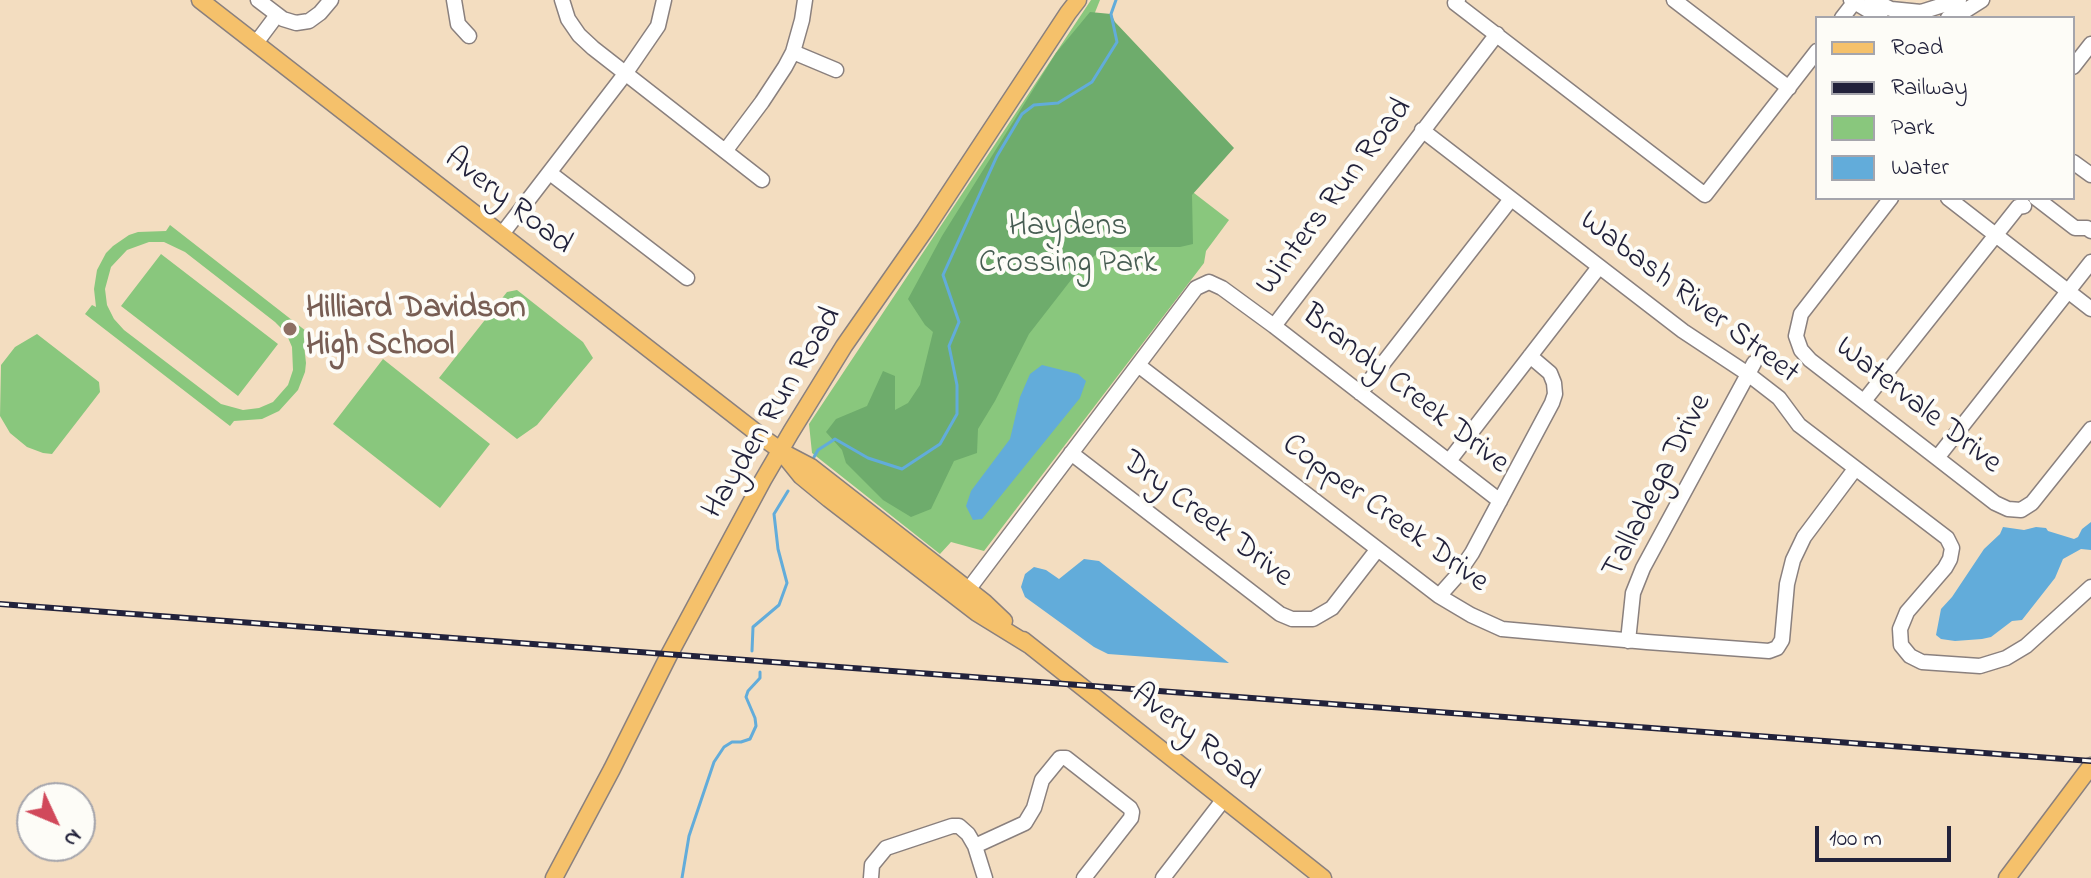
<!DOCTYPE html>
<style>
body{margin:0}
#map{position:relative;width:2091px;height:878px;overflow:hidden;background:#f3ddc0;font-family:"Indie Flower",sans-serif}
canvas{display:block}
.legend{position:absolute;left:1815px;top:16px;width:260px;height:184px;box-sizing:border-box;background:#fdfcf7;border:2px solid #a5a5ac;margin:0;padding:10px 14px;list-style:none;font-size:24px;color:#22223b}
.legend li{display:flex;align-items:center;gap:16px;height:40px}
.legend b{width:40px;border:2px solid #a5a5ac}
.north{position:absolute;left:16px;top:782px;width:80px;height:80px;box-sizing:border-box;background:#fdfcf7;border:2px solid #a5a5ac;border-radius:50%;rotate:134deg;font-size:22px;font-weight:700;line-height:32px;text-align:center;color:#22223b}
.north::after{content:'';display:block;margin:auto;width:28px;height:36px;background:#d1495b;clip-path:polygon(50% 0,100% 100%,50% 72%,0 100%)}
.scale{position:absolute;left:1815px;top:826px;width:136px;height:36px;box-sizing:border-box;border:4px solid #22223b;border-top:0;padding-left:10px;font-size:24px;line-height:28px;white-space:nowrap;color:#22223b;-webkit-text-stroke:6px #fdfcf7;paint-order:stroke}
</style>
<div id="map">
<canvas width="2091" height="878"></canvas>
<ul class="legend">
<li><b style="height:10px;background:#f5c16b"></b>Road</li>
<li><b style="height:10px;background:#22223b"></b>Railway</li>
<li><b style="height:22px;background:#89c77d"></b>Park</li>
<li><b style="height:22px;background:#62acda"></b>Water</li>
</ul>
<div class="north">N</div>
<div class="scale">100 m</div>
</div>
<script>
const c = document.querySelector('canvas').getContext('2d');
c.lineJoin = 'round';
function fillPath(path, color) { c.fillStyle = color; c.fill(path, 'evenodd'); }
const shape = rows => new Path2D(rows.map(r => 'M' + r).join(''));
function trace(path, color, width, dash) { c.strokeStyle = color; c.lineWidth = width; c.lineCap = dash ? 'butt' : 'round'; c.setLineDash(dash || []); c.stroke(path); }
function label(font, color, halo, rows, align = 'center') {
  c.font = font + ' "Indie Flower",sans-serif'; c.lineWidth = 8; c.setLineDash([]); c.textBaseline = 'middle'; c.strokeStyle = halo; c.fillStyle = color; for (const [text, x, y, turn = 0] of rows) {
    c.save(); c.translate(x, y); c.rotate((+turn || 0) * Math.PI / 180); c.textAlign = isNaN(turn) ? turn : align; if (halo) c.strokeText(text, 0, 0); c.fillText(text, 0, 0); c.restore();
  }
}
const green = shape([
 [1091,0,1100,0,1063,92,1229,220,1206,251,1204,263,984,551,951,542,940,554,812,453,809,424],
 [170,225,315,338,308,347,304,345,306,363,305,372,298,390,279,411,262,419,234,421,230,426,85,314,92,305,96,307,94,289,97,270,106,253,113,246,129,235,138,232,166,231],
 [149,242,164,242,185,252,275,322,286,333,292,347,293,370,288,385,273,402,259,408,243,410,221,404,124,330,114,319,107,305,105,289,111,267,127,250],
 [161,254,278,344,238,396,121,306],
 [517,290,583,342,593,358,537,425,517,439,439,378,507,292],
 [37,334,99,382,100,392,52,454,43,453,27,447,10,433,0,416,1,365,15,347],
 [383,359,490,444,440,508,333,424]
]);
const forest = shape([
 [1090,12,1111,14,1115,22,1234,148,1192,195,1193,244,1180,247,1104,247,1078,271,1029,334,995,401,978,429,977,453,954,461,931,509,911,517,883,500,846,463,842,450,826,432,836,419,867,406,883,371,895,376,895,410,908,403,920,385,933,332,925,325,908,299,942,236,1056,53]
]);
const water = shape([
 [1042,365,1078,374,1086,381,1080,398,982,519,973,520,966,506,971,491,1010,439,1020,397,1030,374],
 [2091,522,2091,550,2081,549,2063,559,2055,578,2022,620,2012,621,1991,637,1982,639,1955,641,1941,639,1936,635,1941,609,1952,597,1984,549,2000,534,2003,527,2024,530,2036,527,2046,528,2048,531,2074,539,2078,537,2082,529],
 [1084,559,1099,561,1229,663,1108,654,1094,647,1025,597,1021,587,1025,574,1034,567,1046,570,1059,579]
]);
const stream = shape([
 [814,457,818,450,835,439,868,458,902,469,940,444,957,414,957,385,949,346,959,322,943,275,997,156,1022,114,1034,105,1058,103,1092,82,1117,42,1111,14,1116,0],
 [752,651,753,627,779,605,787,583,778,549,774,514,788,491],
 [682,878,689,836,714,762,724,747,732,742,741,742,750,739,756,726,755,718,746,697,748,691,760,678,760,672]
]);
const minor = shape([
 [258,0,283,19,296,23,309,21,320,13,331,0],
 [454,0,458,24,469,36],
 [562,0,568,19,579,35,593,48,762,180],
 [1458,0,1455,3,1705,195,1817,51],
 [1674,0,1789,88],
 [1851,0,1881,18],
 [1872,0,1891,9,1921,12,1959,0],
 [1842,18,1856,0],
 [1948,18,1963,12,1982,0],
 [256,43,277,15],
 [793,52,836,70],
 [2073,67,2091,44],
 [1422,130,1683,331,1748,374,1779,398,1799,425,1947,538,1952,548,1950,559,1945,568,1907,612,1900,629,1901,645,1910,656,1922,662,1980,666,2006,658,2026,646,2091,587],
 [726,150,762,102,785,67,793,52,802,20,805,0],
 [2073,162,2091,175],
 [550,173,687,278],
 [1891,198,1801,314,1796,336,1801,350,1810,360,1937,458,1995,503,2008,509,2021,510,2032,503,2091,429],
 [1948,198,2091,309],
 [2036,198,2075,228,2087,228,2091,231],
 [502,234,625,74,658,26,664,0],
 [1274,326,1497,34],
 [1138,365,1439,596,1471,615,1502,629,1647,642,1769,651,1777,648,1782,640,1787,584,1793,560,1804,537,1855,469],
 [1360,393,1511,199],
 [1864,401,2018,207,2024,206],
 [1071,453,1280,614,1292,619,1313,619,1332,608,1377,550],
 [1937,458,2091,262],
 [1449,461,1599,267],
 [968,590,1196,288,1209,282,1222,288,1274,326,1500,501],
 [1439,596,1455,578,1472,553,1552,403,1555,394,1554,383,1550,373,1530,356],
 [1628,641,1633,593,1643,568,1754,363],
 [975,846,1025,823,1034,808,1042,780,1060,758,1066,758,1130,808,1132,812,1131,818,1084,878],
 [871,878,872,865,886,848,952,826,959,826,968,834,975,846,985,878],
 [1163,878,1224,799]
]);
const major = shape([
 [200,0,766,440,780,450,801,476,829,499,977,613,1029,645],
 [788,455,811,467,984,602,1004,621],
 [1023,640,1323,878],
 [554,878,612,769,669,655,763,480,791,432,844,346,925,230,1068,13,1078,0],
 [2007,878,2091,766]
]);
const rail = shape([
 [0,604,2091,761]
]);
const markers = [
 [290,329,8,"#8d6e63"]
];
const streetNames = [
 ["Winters Run Road",1336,198,-53],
 ["Avery Road",507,203,38],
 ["Wabash River Street",1688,299,37],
 ["Brandy Creek Drive",1404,391,38],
 ["Watervale Drive",1917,407,38],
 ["Hayden Run Road",774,414,-59],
 ["Talladega Drive",1659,487,-63],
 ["Copper Creek Drive",1384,515,36],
 ["Dry Creek Drive",1206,521,37],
 ["Avery Road",1194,739,38]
];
const parkNames = [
 ["Haydens",1068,229],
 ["Crossing Park",1068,266]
];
const educationNames = [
 ["Hilliard Davidson",306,311],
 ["High School",306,348]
];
fillPath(green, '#89c77d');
fillPath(forest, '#6eac6c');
fillPath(water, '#62acda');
trace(stream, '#62acda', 3);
trace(minor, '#8a807e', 17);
trace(major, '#8a807e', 19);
trace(minor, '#fff', 14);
trace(major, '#f5c16b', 16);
trace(rail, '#22223b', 6);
trace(rail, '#fdfcf7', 3, [9]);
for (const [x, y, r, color] of markers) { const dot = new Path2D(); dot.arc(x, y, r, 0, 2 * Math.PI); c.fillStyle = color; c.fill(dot); trace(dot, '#fdfcf7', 3); }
label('32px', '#22223b', '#fdfcf7', streetNames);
label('32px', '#465c52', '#fdfcf7', parkNames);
label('bold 32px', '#785e54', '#fdfcf7', educationNames, 'left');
</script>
